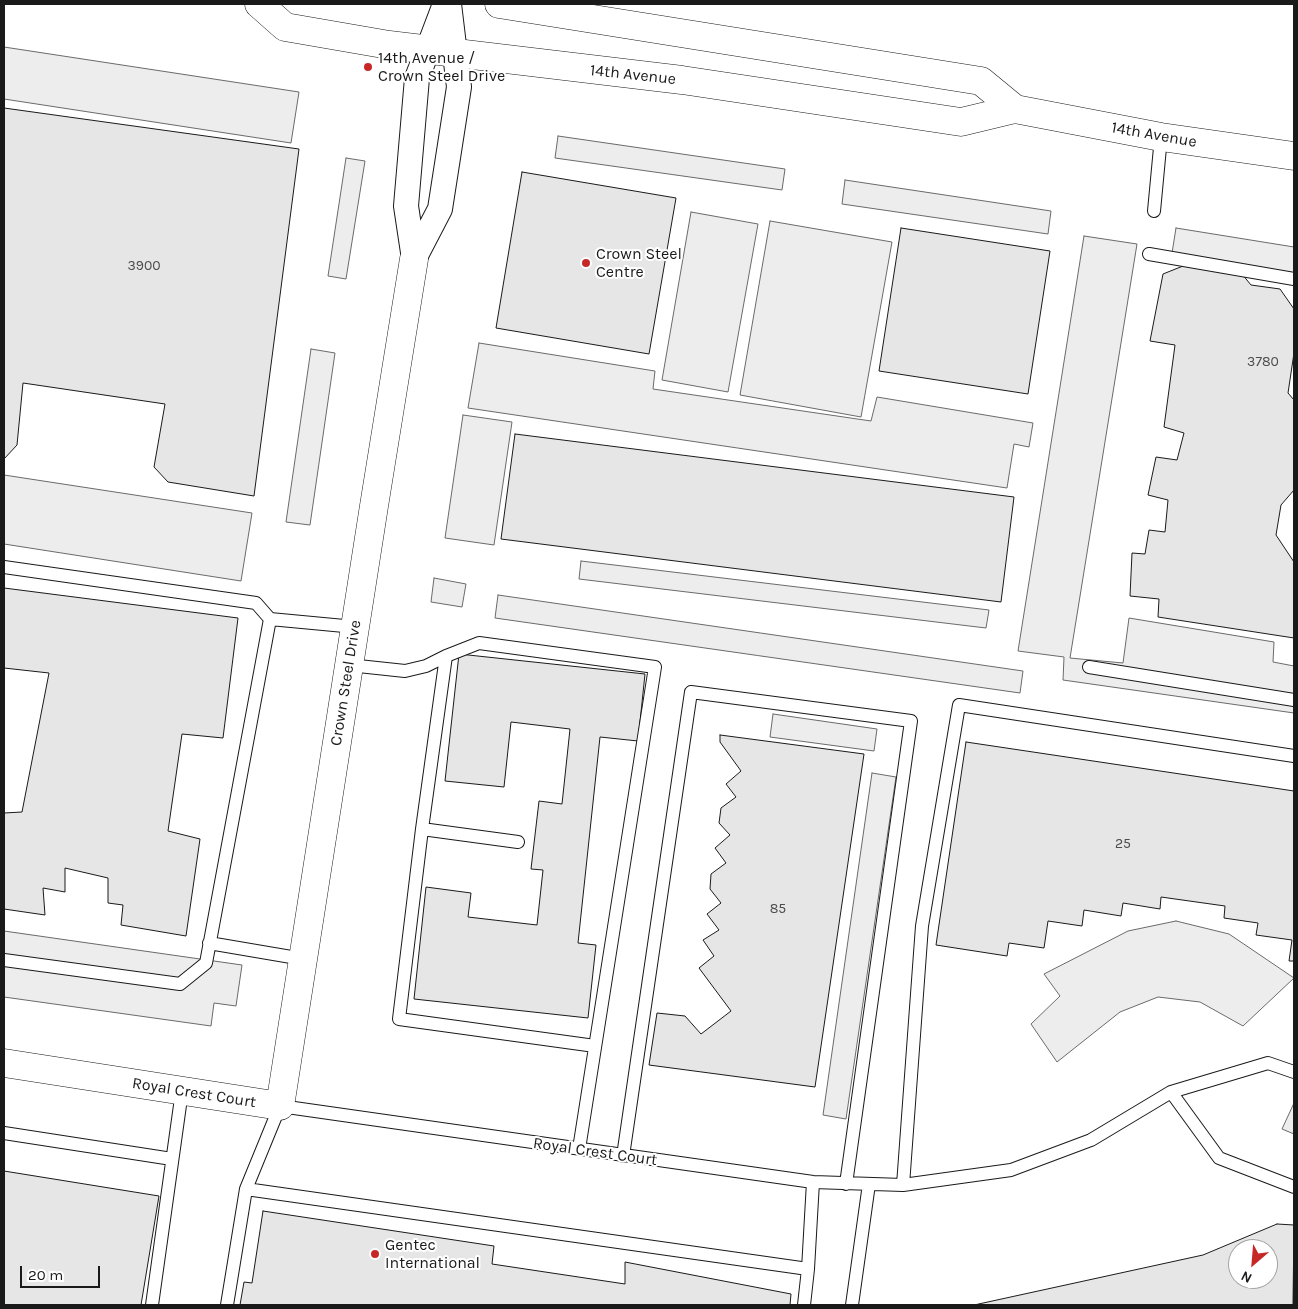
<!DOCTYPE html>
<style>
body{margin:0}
#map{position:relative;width:1298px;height:1309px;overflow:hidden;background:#fff;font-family:Karla,sans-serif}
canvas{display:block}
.frame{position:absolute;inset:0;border:5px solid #1a1a1a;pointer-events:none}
.north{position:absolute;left:1228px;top:1239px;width:50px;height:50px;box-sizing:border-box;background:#fff;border:1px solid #a3a3a3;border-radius:50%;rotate:207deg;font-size:14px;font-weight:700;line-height:20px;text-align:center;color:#1a1a1a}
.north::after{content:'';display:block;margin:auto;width:18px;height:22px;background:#c62828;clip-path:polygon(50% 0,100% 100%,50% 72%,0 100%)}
.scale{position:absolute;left:20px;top:1266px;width:80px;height:22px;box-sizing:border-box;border:2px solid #1a1a1a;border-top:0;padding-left:6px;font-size:15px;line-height:18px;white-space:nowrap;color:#1a1a1a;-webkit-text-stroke:4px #fff;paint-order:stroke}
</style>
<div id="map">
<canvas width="1298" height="1309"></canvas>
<div class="frame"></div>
<div class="north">N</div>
<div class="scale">20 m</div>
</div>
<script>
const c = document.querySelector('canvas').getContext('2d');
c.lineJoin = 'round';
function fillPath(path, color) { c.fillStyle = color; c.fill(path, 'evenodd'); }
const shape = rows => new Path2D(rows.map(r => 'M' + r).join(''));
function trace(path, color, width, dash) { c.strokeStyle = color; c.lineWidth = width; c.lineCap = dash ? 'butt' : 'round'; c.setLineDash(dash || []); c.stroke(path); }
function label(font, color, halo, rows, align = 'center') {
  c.font = font + ' Karla,sans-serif'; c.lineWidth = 4; c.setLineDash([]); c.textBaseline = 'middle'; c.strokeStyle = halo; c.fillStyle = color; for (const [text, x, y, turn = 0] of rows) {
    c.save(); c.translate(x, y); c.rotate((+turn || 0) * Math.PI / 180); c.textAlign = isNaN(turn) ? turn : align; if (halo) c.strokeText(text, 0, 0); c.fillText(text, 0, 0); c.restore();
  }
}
const parking = shape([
 [4,47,299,92,291,143,4,99,4,47],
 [558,136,785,169,782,190,555,158,558,136],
 [346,158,365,161,346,279,328,276,346,158],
 [845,180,1051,211,1048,234,842,204,845,180],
 [691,212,758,224,728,392,662,380,691,212],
 [770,221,892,242,861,417,740,395,770,221],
 [1176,228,1294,247,1294,273,1172,253,1176,228],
 [1084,236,1137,244,1070,658,1123,663,1129,618,1274,642,1273,662,1294,666,1294,713,1063,680,1064,657,1018,651,1084,236],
 [479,343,655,371,653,389,871,421,877,397,1033,423,1029,447,1014,444,1007,488,468,408,479,343],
 [311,349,335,353,310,525,286,522,311,349],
 [463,415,512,422,494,545,445,538,463,415],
 [4,475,252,513,241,581,4,544,4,475],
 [581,561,989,610,986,628,579,579,581,561],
 [434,578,466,584,462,607,431,602,434,578],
 [498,595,1023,671,1020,693,495,618,498,595],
 [773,714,877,729,874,751,770,737,773,714],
 [872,773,896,777,846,1119,823,1115,872,773],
 [1176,921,1229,934,1294,978,1243,1026,1200,1002,1158,997,1120,1012,1057,1062,1031,1024,1060,996,1044,974,1128,931,1176,921],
 [4,931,242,965,236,1006,214,1003,211,1026,4,997,4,931],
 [1294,1103,1294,1134,1282,1129,1294,1103]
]);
const building = shape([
 [4,108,299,149,254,496,168,482,154,467,165,404,23,383,17,445,4,459,4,108],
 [522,172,676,198,649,354,496,328,522,172],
 [901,228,1050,251,1028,394,879,371,901,228],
 [1183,266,1242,274,1251,285,1280,289,1294,309,1294,353,1288,393,1294,400,1294,490,1281,505,1276,535,1294,562,1294,638,1158,617,1159,599,1130,596,1132,553,1145,554,1149,530,1165,532,1168,500,1148,495,1156,457,1177,460,1184,433,1164,427,1175,345,1150,341,1163,274,1183,266],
 [515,434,1014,497,1001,602,501,539,515,434],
 [4,588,238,618,223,738,182,734,168,831,200,839,186,936,121,925,123,905,108,903,108,878,65,868,65,892,43,888,45,915,4,909,4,813,22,812,49,673,4,668,4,588],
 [459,654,645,674,638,741,600,737,578,943,596,945,588,1018,414,999,426,887,471,893,468,917,537,925,543,870,531,869,539,801,562,804,570,729,511,722,504,787,445,781,459,654],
 [720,735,864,754,815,1087,649,1065,657,1013,685,1016,701,1034,731,1011,699,968,714,956,703,940,719,930,707,914,721,903,710,889,711,874,726,863,715,848,730,835,719,823,721,808,736,797,726,784,741,771,720,742,720,735],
 [966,742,1294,791,1294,961,1289,961,1292,940,1256,935,1258,923,1224,918,1225,906,1161,897,1160,909,1123,903,1121,916,1084,910,1082,926,1048,921,1044,948,1009,943,1007,956,936,945,966,742],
 [4,1171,159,1196,141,1305,4,1305,4,1171],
 [263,1211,494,1246,492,1264,625,1284,625,1262,791,1294,790,1305,240,1305,244,1282,252,1283,263,1211],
 [1277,1224,1294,1225,1293,1305,974,1305,1203,1255,1277,1224],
 [1238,1249,1268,1249,1268,1279,1238,1279,1238,1249]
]);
const lane = shape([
 [1154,211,1161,137],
 [1149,254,1294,279],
 [4,567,256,603,270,619],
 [446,656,422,829,399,1019,595,1046],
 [349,665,405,671,426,666,446,656,479,643,655,667,579,1149],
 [1089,667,1294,700],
 [422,829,518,842],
 [209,943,303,959],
 [4,960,180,984,206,963,270,619,355,627],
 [1171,1092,1219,1158,1294,1187],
 [4,1133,172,1159],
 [623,1156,691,692,911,721,846,1184],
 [903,1185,922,926,959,705,1294,756],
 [246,1189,280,1106,813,1182,903,1185,1011,1170,1091,1140,1171,1092,1268,1063,1294,1072],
 [152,1305,182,1091],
 [227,1305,246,1189,808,1269],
 [804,1305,808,1269,813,1182],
 [852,1305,869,1184]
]);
const street = shape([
 [414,259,440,209,459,87,449,4],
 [414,259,406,206,417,78,445,4]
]);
const secondary = shape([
 [4,1063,280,1106,374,506,414,259]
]);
const primary = shape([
 [259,4,285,27,389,45,682,80,961,122,1015,109,1161,137,1294,156],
 [499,4,981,81,1015,109]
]);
const markers = [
 [368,67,5,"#c62828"],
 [586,263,5,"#c62828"],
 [375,1254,5,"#c62828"]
];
const numberNames = [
 ["3900",144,266],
 ["3780",1263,362],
 ["25",1123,844],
 ["85",778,909]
];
const poiNames = [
 ["14th Avenue /",378,58],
 ["Crown Steel Drive",378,76],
 ["Crown Steel",596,254],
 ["Centre",596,272],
 ["Gentec",385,1245],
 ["International",385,1263]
];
const streetNames = [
 ["14th Avenue",633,75,6],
 ["14th Avenue",1154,135,10],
 ["Crown Steel Drive",346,683,-81],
 ["Royal Crest Court",194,1093,9],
 ["Royal Crest Court",595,1152,8]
];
fillPath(parking, '#ededed');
trace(parking, '#6a6a6a', 1);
fillPath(building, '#e6e6e6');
trace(building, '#1a1a1a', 1);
trace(lane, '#1a1a1a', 14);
trace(street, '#1a1a1a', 26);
trace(secondary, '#1a1a1a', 29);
trace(primary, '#1a1a1a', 29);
trace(lane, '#fff', 12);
trace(street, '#fff', 24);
trace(secondary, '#fff', 28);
trace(primary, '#fff', 28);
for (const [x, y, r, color] of markers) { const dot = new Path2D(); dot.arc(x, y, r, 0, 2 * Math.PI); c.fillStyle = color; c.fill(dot); trace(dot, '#fff', 2); }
label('14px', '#4d4d4d', null, numberNames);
label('16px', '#1a1a1a', '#fff', poiNames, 'left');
label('16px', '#1a1a1a', '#fff', streetNames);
</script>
